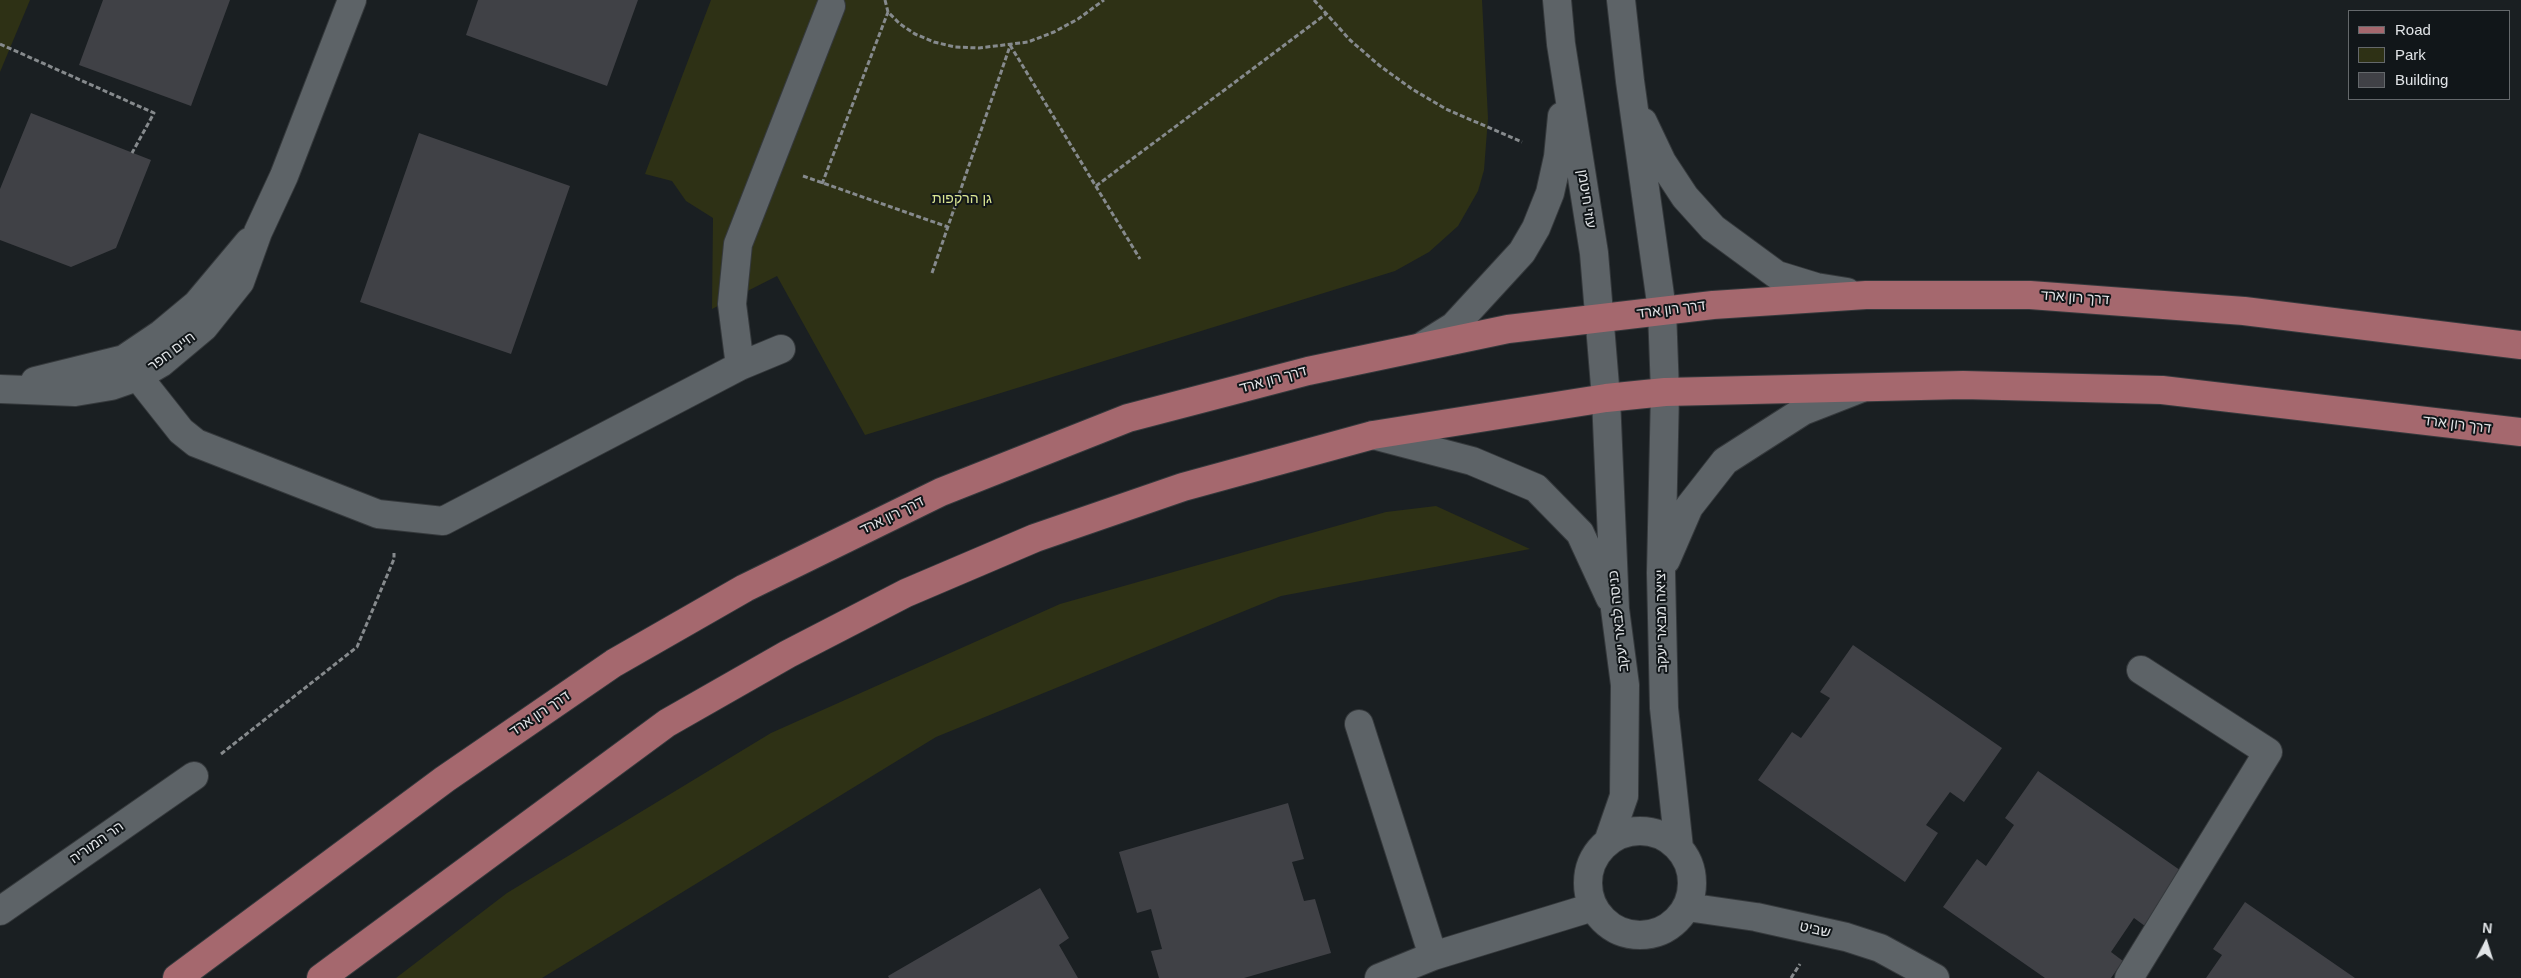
<!DOCTYPE html>
<meta charset="utf-8">
<style>
body{margin:0}
#map{position:relative;width:2521px;height:978px;overflow:hidden;background:#1a1f22;font-family:Arial,sans-serif}
canvas{display:block}
.legend{position:absolute;left:2348px;top:10px;width:162px;height:90px;box-sizing:border-box;background:#111619;border:1px solid #64686b;margin:0;padding:6px 9px;list-style:none;font-size:15px;color:#e1e4e7}
.legend li{display:flex;align-items:center;gap:10px;height:25px}
.legend b{width:25px;border:1px solid #64686b}
.north{position:absolute;left:2461px;top:918px;width:50px;height:50px;-webkit-text-stroke:4px #111619;paint-order:stroke;rotate:5deg;font-size:14px;font-weight:700;line-height:20px;text-align:center;color:#e1e4e7}
.north::after{content:'';display:block;margin:auto;width:18px;height:22px;background:#e1e4e7;clip-path:polygon(50% 0,100% 100%,50% 72%,0 100%)}
</style>
<div id="map">
<canvas width="2521" height="978"></canvas>
<ul class="legend">
<li><b style="height:6px;background:#a5686e"></b>Road</li>
<li><b style="height:14px;background:#2e3115"></b>Park</li>
<li><b style="height:14px;background:#404146"></b>Building</li>
</ul>
<div class="north">N</div>
</div>
<script>
const c = document.querySelector('canvas').getContext('2d');
c.lineJoin = 'round';
function fillPath(path, color) { c.fillStyle = color; c.fill(path, 'evenodd'); }
const shape = rows => new Path2D(rows.map(r => 'M' + r).join(''));
function trace(path, color, width, dash) { c.strokeStyle = color; c.lineWidth = width; c.lineCap = dash ? 'butt' : 'round'; c.setLineDash(dash || []); c.stroke(path); }
function label(font, color, halo, rows, align = 'center') {
  c.font = font + ' Arial,Heebo,sans-serif'; c.lineWidth = 4; c.setLineDash([]); c.textBaseline = 'middle'; c.strokeStyle = halo; c.fillStyle = color; for (const [text, x, y, turn = 0] of rows) {
    c.save(); c.translate(x, y); c.rotate((+turn || 0) * Math.PI / 180); c.textAlign = isNaN(turn) ? turn : align; if (halo) c.strokeText(text, 0, 0); c.fillText(text, 0, 0); c.restore();
  }
}
const green = shape([
 [0,0,30,0,0,72],
 [711,0,1482,0,1488,118,1484,170,1478,191,1458,226,1429,252,1395,271,865,435,777,276,712,309,713,218,686,201,672,181,645,174],
 [1436,506,1530,549,1281,596,936,737,542,978,396,978,507,893,771,733,1060,604,1386,512]
]);
const building = shape([
 [103,0,230,0,191,106,79,65],
 [478,0,638,0,607,86,466,35],
 [31,113,151,160,116,248,71,267,0,240,0,189],
 [419,133,570,186,511,354,360,302],
 [1853,645,2002,748,1964,802,1950,792,1926,825,1938,833,1905,882,1758,780,1792,732,1801,738,1830,698,1820,692],
 [2038,771,2187,875,2149,929,2134,918,2111,952,2123,961,2111,978,2045,978,1943,907,1977,859,1986,866,2014,825,2005,818],
 [1288,803,1304,859,1292,862,1304,901,1315,899,1331,953,1244,978,1159,978,1151,951,1162,949,1151,909,1137,913,1119,852],
 [1040,888,1069,938,1059,945,1078,978,889,978,888,976],
 [2245,902,2355,978,2206,978,2222,955,2213,949]
]);
const path = shape([
 [885,0,888,12,900,24,915,34,934,42,955,47,979,48,1028,42,1054,32,1078,19,1104,0],
 [1314,0,1350,40,1380,66,1412,89,1446,109,1522,142],
 [0,44,154,113,132,153],
 [1010,45,1140,259],
 [803,176,948,227],
 [822,184,888,12],
 [1096,186,1326,14],
 [932,273,1010,46],
 [221,754,357,647,394,559,394,553],
 [1791,978,1800,964]
]);
const minor = shape([
 [1557,0,1561,44,1594,253,1606,398,1615,609,1625,685,1624,796,1608,842],
 [1621,0,1630,81,1662,310,1665,392,1661,573,1664,708,1679,848],
 [1643,122,1662,162,1685,197,1713,228,1777,275,1816,287,1847,292],
 [1422,346,1454,326,1522,252,1536,228,1550,193,1558,157,1562,116],
 [124,359,181,431,196,443,378,514,443,521,740,366,781,349],
 [740,366,732,304,738,244,831,6],
 [35,381,124,359,161,334,197,304,249,242],
 [0,389,75,392,111,386,137,377,161,363,204,327,240,282,258,232,284,176,352,0],
 [1373,435,1472,461,1536,488,1580,533,1610,598],
 [1666,560,1689,507,1725,461,1803,411,1862,388],
 [1359,724,1433,956],
 '1588 883a52 52 0 1 1 104 0a52 52 0 1 1-104 0Z',
 [1687,907,1756,917,1846,937,1880,948,1935,978],
 [0,911,194,776],
 [1379,978,1433,956,1593,907],
 [2129,978,2268,752,2141,670]
]);
const major = shape([
 [177,978,445,779,614,663,745,588,941,492,1128,418,1308,371,1508,329,1713,305,1866,295,2030,295,2244,311,2521,345],
 [321,978,667,723,788,654,906,593,1035,538,1183,487,1373,435,1606,398,1665,392,1963,385,2162,390,2521,432]
]);
const parkNames = [
 ["גן הרקפות",962,199]
];
const streetNames = [
 ["עוזי חיטמן",1586,199,81],
 ["דרך רון ארד",2075,298,4],
 ["דרך רון ארד",1671,310,-7],
 ["חיים חפר",172,352,-37],
 ["דרך רון ארד",1273,380,-15],
 ["דרך רון ארד",2457,425,7],
 ["דרך רון ארד",892,516,-26],
 ["כניסה לבאר יעקב",1619,621,-96],
 ["יציאה מבאר יעקב",1662,621,-91],
 ["דרך רון ארד",540,714,-34],
 ["הר המוריה",97,843,-35],
 ["שביט",1815,930,13]
];
fillPath(green, '#2e3115');
fillPath(building, '#404146');
trace(minor, '#35393c', 30);
trace(major, '#35393c', 30);
trace(path, '#868a8d', 3, [5, 2.5]);
trace(minor, '#5d6367', 28);
trace(major, '#a5686e', 28);
label('14px', '#dbe693', '#111619', parkNames);
label('14px', '#e1e4e7', '#111619', streetNames);
</script>
